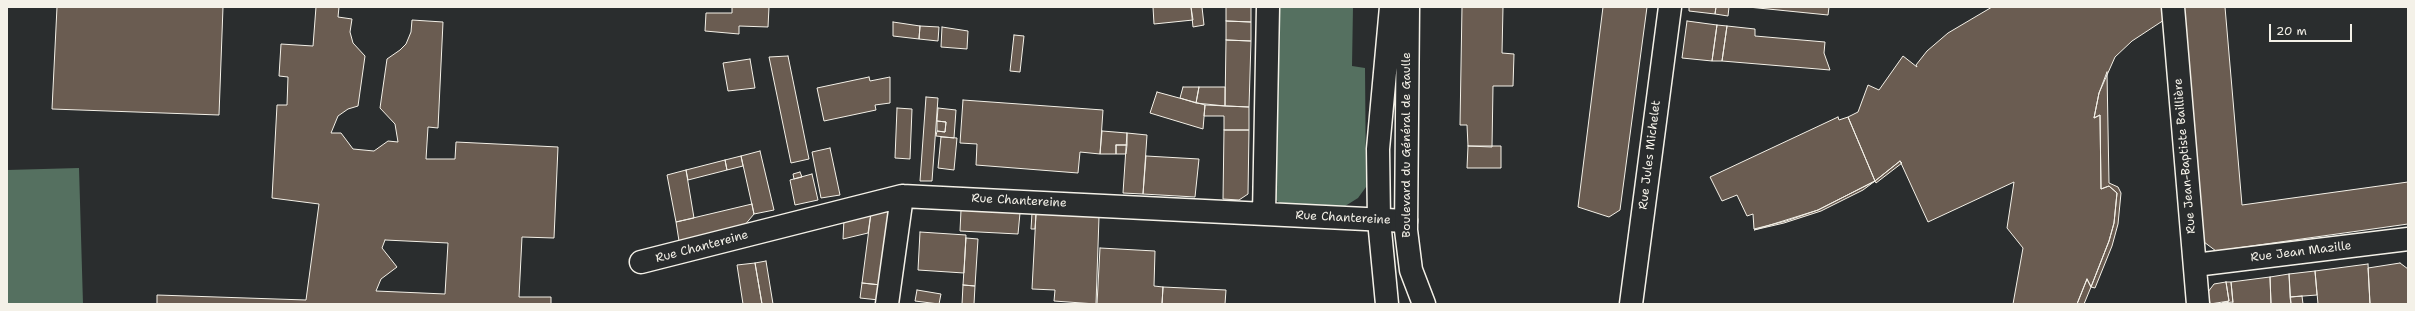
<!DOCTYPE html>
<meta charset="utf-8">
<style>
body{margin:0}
#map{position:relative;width:2415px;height:311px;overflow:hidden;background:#2a2d2e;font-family:"Shantell Sans",sans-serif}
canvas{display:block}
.frame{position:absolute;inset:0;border:8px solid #f4f1e8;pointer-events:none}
.scale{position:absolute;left:2269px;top:24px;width:83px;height:18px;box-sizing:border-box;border:2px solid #f4f1e8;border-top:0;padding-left:5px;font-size:12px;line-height:14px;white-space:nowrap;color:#f4f1e8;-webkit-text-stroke:3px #2a2d2e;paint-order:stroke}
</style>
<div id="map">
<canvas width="2415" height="311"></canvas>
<div class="frame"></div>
<div class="scale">20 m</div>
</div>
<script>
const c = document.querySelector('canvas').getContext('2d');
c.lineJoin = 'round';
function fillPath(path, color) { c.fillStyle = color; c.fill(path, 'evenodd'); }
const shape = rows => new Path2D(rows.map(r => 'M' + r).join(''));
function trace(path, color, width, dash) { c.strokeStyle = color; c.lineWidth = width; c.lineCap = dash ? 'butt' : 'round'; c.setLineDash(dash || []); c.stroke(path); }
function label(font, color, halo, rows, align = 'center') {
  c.font = font + ' "Shantell Sans",sans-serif'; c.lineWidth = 3; c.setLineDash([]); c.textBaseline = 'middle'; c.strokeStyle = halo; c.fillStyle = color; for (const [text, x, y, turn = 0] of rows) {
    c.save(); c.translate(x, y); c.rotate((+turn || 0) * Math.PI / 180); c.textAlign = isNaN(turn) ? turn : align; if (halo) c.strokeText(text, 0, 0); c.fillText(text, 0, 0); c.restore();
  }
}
const green = shape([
 [1280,7,1353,7,1352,66,1365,68,1366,187,1358,198,1342,208,1281,204,1276,200],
 [79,168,83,304,7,304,7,170]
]);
const building = shape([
 [57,7,223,7,219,115,52,109,57,7],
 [316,7,339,7,338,17,352,19,350,32,353,43,365,56,358,106,348,109,338,116,331,133,341,133,353,149,374,151,388,141,398,142,395,124,380,108,387,59,400,50,406,44,411,32,412,20,443,22,438,128,428,127,426,159,455,159,456,142,558,147,554,238,522,237,519,297,551,297,551,304,157,304,157,295,306,300,319,204,272,198,277,105,287,105,288,77,279,76,281,44,313,46,316,7],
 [385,240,448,243,445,294,376,291,381,279,397,267,382,248,385,240],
 [732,7,769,7,768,27,739,26,739,34,705,31,706,13,732,13,732,7],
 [1153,7,1191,7,1193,20,1154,24,1153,7],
 [1191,7,1202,7,1204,25,1193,27,1191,7],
 [1226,7,1251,7,1251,22,1226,21,1226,7],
 [1462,7,1503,7,1502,53,1514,54,1513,86,1493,86,1492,147,1468,146,1467,125,1460,125,1462,7],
 [1603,7,1647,7,1620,210,1609,217,1578,207,1603,7],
 [1689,7,1716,7,1715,14,1689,11,1689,7],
 [1716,7,1729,7,1728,16,1715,14,1716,7],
 [1748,7,1829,7,1828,15,1748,7],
 [1992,7,2163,7,2164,20,2132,41,2115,57,2099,93,2094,118,2100,115,2101,189,2109,186,2117,193,2114,223,2109,241,2091,287,2087,279,2077,304,2013,304,2023,248,2007,228,2014,182,1928,222,1900,161,1875,181,1848,117,1858,112,1868,85,1879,90,1903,56,1917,67,1916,65,1927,51,1948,33,1992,7],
 [2183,7,2225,7,2242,205,2408,182,2408,224,2216,251,2204,242,2183,7],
 [1226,21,1251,22,1251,41,1226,40,1226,21],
 [1687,21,1717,25,1712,61,1682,58,1687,21],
 [893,22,920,26,919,39,893,36,893,22],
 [1717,25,1727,26,1722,61,1712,61,1717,25],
 [920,26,939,27,938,41,919,39,920,26],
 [1727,26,1755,29,1755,36,1825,42,1824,53,1830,70,1722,61,1727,26],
 [942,27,968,31,967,49,941,47,942,27],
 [1014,35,1024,36,1020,72,1010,71,1014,35],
 [1226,40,1251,41,1249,107,1225,106,1226,40],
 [788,56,809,159,791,163,769,57,788,56],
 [750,59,755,88,728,91,723,63,750,59],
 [2107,72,2109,183,2118,187,2121,193,2118,224,2112,246,2095,288,2091,287,2109,241,2114,223,2117,193,2109,186,2101,189,2100,115,2094,118,2099,93,2107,72],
 [869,77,870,81,890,77,890,103,875,105,876,110,824,121,817,88,869,77],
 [1183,87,1199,87,1196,103,1180,98,1183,87],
 [1199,87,1225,87,1225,106,1196,103,1199,87],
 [1157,92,1205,105,1203,129,1150,113,1157,92],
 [926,97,938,98,932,181,920,181,926,97],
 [963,100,1103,110,1100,154,1080,152,1078,173,976,165,977,144,960,143,963,100],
 [1205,105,1249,107,1249,130,1224,130,1224,116,1204,116,1205,105],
 [897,108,912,109,910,159,895,158,897,108],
 [938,108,956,110,954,138,936,136,937,131,945,132,946,122,937,121,938,108],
 [1838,117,1839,120,1848,117,1875,181,1818,210,1786,221,1754,229,1753,214,1747,216,1737,195,1722,201,1710,177,1838,117],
 [937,121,946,122,945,132,937,131,937,121],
 [1224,130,1249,130,1248,194,1239,200,1223,199,1224,130],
 [1102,131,1127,133,1127,145,1116,145,1116,154,1100,154,1102,131],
 [1127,133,1147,135,1143,194,1123,193,1127,133],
 [941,137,957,138,954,170,938,168,941,137],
 [1116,145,1127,145,1126,154,1116,154,1116,145],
 [1468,146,1501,146,1501,168,1467,168,1468,146],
 [830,148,840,195,821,198,812,152,830,148],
 [760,151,774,210,754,214,741,156,760,151],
 [741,156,743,166,727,170,725,160,741,156],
 [1146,156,1199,159,1195,197,1143,194,1146,156],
 [725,160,727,170,688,180,686,170,725,160],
 [1900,161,1902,163,1876,183,1875,181,1900,161],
 [686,170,694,218,676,222,667,175,686,170],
 [800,172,802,177,794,179,793,174,800,172],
 [812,174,818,200,795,205,790,180,812,174],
 [1875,181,1863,190,1821,211,1784,223,1754,230,1818,210,1875,181],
 [752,204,754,214,744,226,679,241,676,222,752,204],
 [885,209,891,213,881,285,862,283,871,213,885,209],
 [961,210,1020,213,1018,234,960,231,961,210],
 [871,213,868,233,843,239,844,219,871,213],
 [1032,213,1036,214,1035,229,1031,229,1032,213],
 [1036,214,1099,217,1096,304,1054,301,1055,290,1032,289,1036,214],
 [920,232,966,235,964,273,918,270,920,232],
 [966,238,978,239,975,286,963,285,966,238],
 [1100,248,1155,251,1154,286,1163,287,1162,304,1097,304,1100,248],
 [766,261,773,304,762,304,755,263,766,261],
 [755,263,762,304,743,304,737,265,755,263],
 [2400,263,2408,269,2408,304,2370,304,2368,268,2400,263],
 [2368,264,2370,304,2318,304,2315,271,2368,264],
 [2315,271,2317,295,2290,297,2289,274,2315,271],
 [2289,274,2291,304,2271,304,2270,277,2289,274],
 [2270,277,2271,304,2233,304,2231,282,2270,277],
 [2087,279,2091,287,2084,304,2077,304,2087,279],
 [2226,282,2229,301,2210,304,2208,292,2214,284,2226,282],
 [2226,282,2231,282,2233,302,2222,303,2229,301,2226,282],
 [862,283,881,285,879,300,860,298,862,283],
 [963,285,975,286,974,304,962,304,963,285],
 [1163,287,1226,290,1225,304,1162,304,1163,287],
 [917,290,941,294,939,304,915,301,917,290],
 [2302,296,2303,304,2291,304,2290,297,2302,296]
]);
const street = shape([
 [2173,7,2198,304],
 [1264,214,1268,7],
 [641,262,902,196,1406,221],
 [2195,265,2408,239],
 [887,304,902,196],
 [1631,304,1670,7]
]);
const secondary = shape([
 [1408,7,1406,230,1411,270,1424,304],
 [1387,304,1379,220,1378,149,1391,7]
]);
const streetNames = [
 ["Boulevard du Général de Gaulle",1407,145,-90],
 ["Rue Jules Michelet",1650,155,-83],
 ["Rue Jean-Baptiste Baillière",2185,156,-95],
 ["Rue Chantereine",1019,201,3],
 ["Rue Chantereine",1343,218,3],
 ["Rue Chantereine",702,247,-15],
 ["Rue Jean Mazille",2301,252,-7]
];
fillPath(green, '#557060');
fillPath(building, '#6a5c51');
trace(building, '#f4f1e8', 1);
trace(street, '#f4f1e8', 25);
trace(secondary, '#f4f1e8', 25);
trace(street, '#2a2d2e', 22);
trace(secondary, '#2a2d2e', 22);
label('12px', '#f4f1e8', '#2a2d2e', streetNames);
</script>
